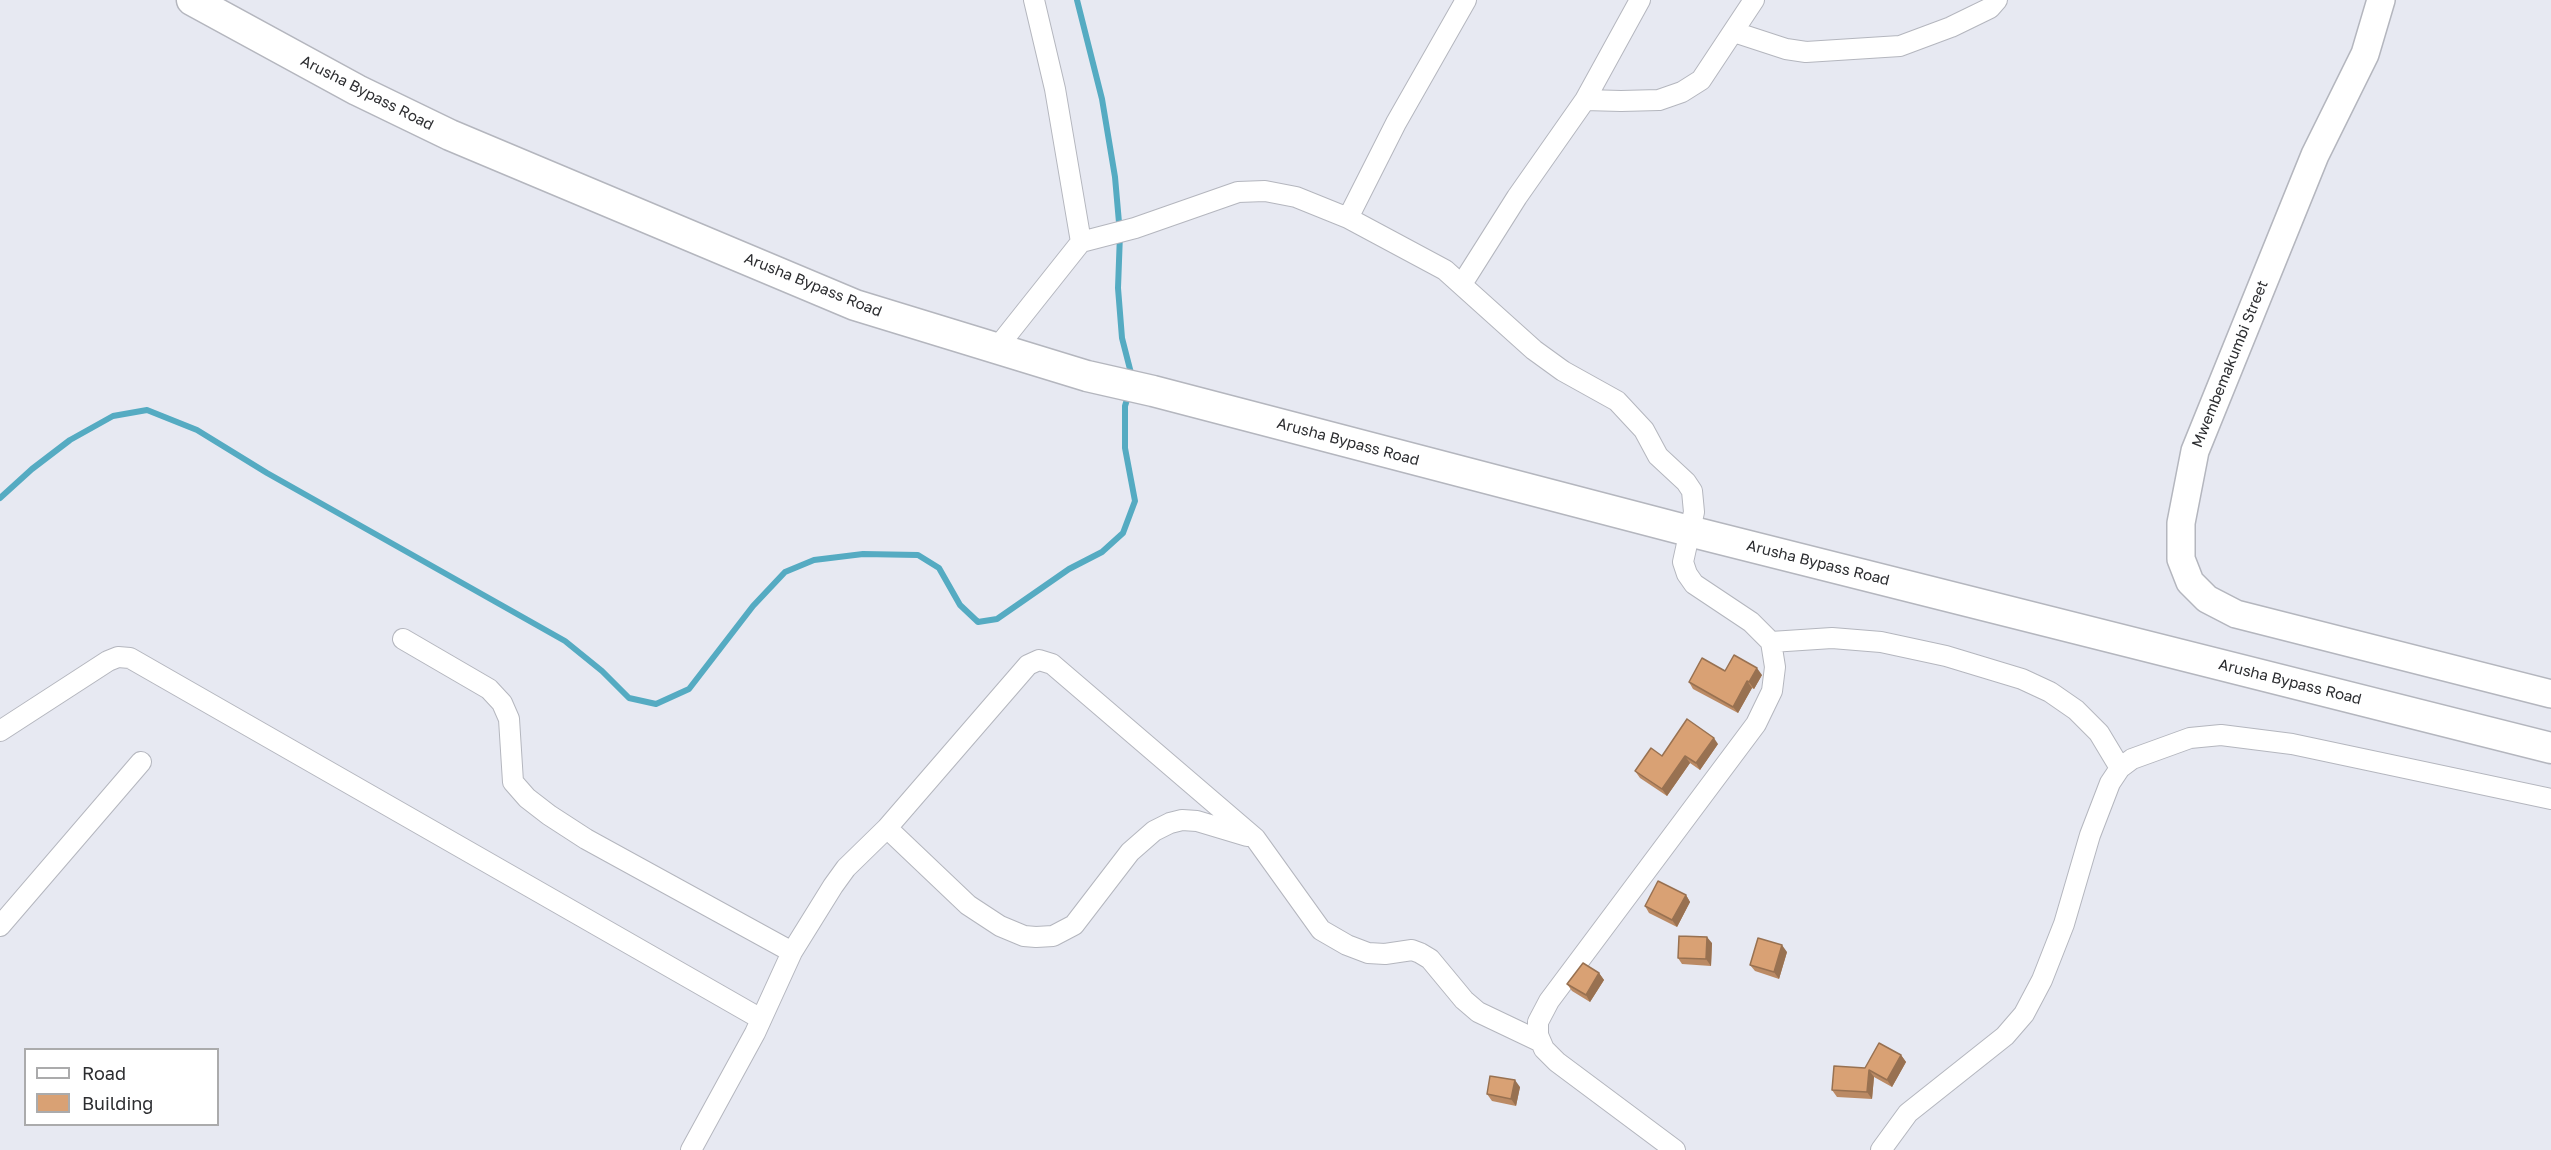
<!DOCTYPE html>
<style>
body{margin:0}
#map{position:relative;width:2551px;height:1150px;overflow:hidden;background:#e7e9f2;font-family:"Golos Text",sans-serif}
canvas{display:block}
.legend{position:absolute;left:24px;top:1048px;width:195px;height:78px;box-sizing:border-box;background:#fff;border:2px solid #ababac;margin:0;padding:8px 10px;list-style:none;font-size:18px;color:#2c2d30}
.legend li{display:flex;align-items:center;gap:12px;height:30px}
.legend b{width:30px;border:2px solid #ababac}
</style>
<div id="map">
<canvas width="2551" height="1150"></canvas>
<ul class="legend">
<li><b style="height:8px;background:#fff"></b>Road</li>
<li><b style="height:16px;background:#d9a174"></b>Building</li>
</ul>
</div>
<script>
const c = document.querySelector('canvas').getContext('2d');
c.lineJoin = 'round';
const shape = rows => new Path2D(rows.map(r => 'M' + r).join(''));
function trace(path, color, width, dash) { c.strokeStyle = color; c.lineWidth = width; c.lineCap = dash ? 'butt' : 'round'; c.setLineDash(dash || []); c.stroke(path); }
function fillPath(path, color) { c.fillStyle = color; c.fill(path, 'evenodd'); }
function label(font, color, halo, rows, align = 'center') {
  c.font = font + ' "Golos Text",sans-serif'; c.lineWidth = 5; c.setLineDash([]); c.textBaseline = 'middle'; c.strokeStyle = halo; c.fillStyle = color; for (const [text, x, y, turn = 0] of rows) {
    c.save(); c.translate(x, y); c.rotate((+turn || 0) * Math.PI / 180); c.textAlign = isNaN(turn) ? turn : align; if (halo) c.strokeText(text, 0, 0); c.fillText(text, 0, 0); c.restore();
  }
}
const stream = shape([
 [1077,0,1102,99,1115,177,1120,234,1118,288,1122,338,1132,377],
 [0,498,32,469,70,440,113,416,147,410,197,430,267,473,565,641,602,671,629,698,656,704,689,689,753,606,785,572,814,560,863,554,918,555,939,568,960,605,978,622,997,619,1069,569,1102,552,1123,533,1135,501,1125,448,1125,406,1129,393]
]);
const street = shape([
 [1734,32,1786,49,1806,52,1900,46,1951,27,1990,8,1997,0],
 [1585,100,1621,101,1659,100,1682,92,1701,80,1754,0],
 [1348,218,1396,123,1466,0],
 [1081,242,1135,228,1238,192,1265,191,1296,197,1348,218,1445,270,1534,350,1563,371,1617,401,1644,430,1658,456,1686,482,1692,491,1694,512,1683,562,1687,574,1694,584,1751,622,1771,642,1775,667,1772,691,1756,724,1549,1001,1538,1022,1538,1035,1544,1049,1557,1062,1675,1150],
 [1462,284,1517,197,1585,100,1640,0],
 [996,349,1081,242,1055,89,1034,0],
 [403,639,489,689,502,703,509,719,513,782,527,798,549,815,586,839,792,952],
 [1771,642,1832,638,1881,642,1946,656,2022,679,2050,692,2076,710,2099,733,2120,768],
 [0,731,108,661,118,657,130,658,761,1019],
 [887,828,968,905,1000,926,1024,936,1036,937,1053,936,1074,925,1130,852,1154,831,1170,823,1182,820,1197,821,1247,836],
 [0,926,141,762],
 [691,1150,755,1033,792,952,833,886,846,868,887,828,1028,665,1039,660,1052,664,1255,838,1321,930,1347,945,1368,953,1385,954,1412,950,1420,953,1430,959,1464,1000,1478,1012,1541,1042],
 [1881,1150,1908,1113,2005,1036,2024,1014,2042,980,2064,924,2090,835,2110,783,2120,768,2132,759,2190,738,2221,735,2292,744,2551,799]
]);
const secondary = shape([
 [2381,0,2365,54,2315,155,2195,451,2181,523,2181,559,2190,582,2207,599,2236,614,2551,694]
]);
const primary = shape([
 [192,0,357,90,450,135,855,305,1087,376,1153,391,1689,531,2551,748]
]);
const wall = shape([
 [1725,671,1762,675,1754,689,1752,688,1738,713,1693,689,1689,682],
 [1718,744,1700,770,1690,763,1667,796,1640,778,1635,771,1662,756],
 [1686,895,1690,902,1677,927,1649,913,1645,906],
 [1712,943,1711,966,1682,964,1678,958],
 [1787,952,1779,979,1755,971,1750,965],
 [1599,973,1604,980,1590,1002,1572,991,1567,984],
 [1901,1055,1906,1062,1892,1087,1874,1077,1872,1099,1837,1097,1832,1090,1865,1068],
 [1520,1087,1516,1106,1492,1101,1487,1094]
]);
const shadedWall = shape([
 [1757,668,1762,675,1754,689,1749,682],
 [1747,681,1752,688,1738,713,1733,707],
 [1714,738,1718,744,1700,770,1696,763],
 [1685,756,1690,763,1667,796,1662,789],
 [1686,895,1690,902,1677,927,1672,920],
 [1707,937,1712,943,1711,966,1706,959],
 [1782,945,1787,952,1779,979,1774,972],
 [1599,973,1604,980,1590,1002,1586,995],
 [1901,1055,1906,1062,1892,1087,1887,1080],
 [1869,1070,1874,1077,1872,1099,1867,1092],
 [1515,1080,1520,1087,1516,1106,1511,1099]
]);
const building = shape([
 [1734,655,1757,668,1749,682,1747,681,1733,707,1689,682,1702,658,1725,671,1734,655],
 [1687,719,1714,738,1696,763,1685,756,1662,789,1635,771,1651,748,1662,756,1687,719],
 [1658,881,1686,895,1672,920,1645,906,1658,881],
 [1679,936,1707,937,1706,959,1678,958,1679,936],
 [1758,938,1782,945,1774,972,1750,965,1758,938],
 [1583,963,1599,973,1586,995,1567,984,1583,963],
 [1879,1043,1901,1055,1887,1080,1869,1070,1867,1092,1832,1090,1834,1066,1865,1068,1879,1043],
 [1490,1076,1515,1080,1511,1099,1487,1094,1490,1076]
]);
const streetNames = [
 ["Arusha Bypass Road",367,93,27],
 ["Arusha Bypass Road",813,285,22],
 ["Mwembemakumbi Street",2230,364,-68],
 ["Arusha Bypass Road",1348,442,15],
 ["Arusha Bypass Road",1818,563,14],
 ["Arusha Bypass Road",2290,682,14]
];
trace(stream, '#55abc2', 6);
trace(street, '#b4b6be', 22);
trace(secondary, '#b4b6be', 30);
trace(primary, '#b4b6be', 33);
trace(street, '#fff', 20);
trace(secondary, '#fff', 27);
trace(primary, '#fff', 30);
fillPath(wall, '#bb8a64');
fillPath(shadedWall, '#987151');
fillPath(building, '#d9a174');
trace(building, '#987151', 1.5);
label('15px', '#2c2d30', '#fff', streetNames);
</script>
